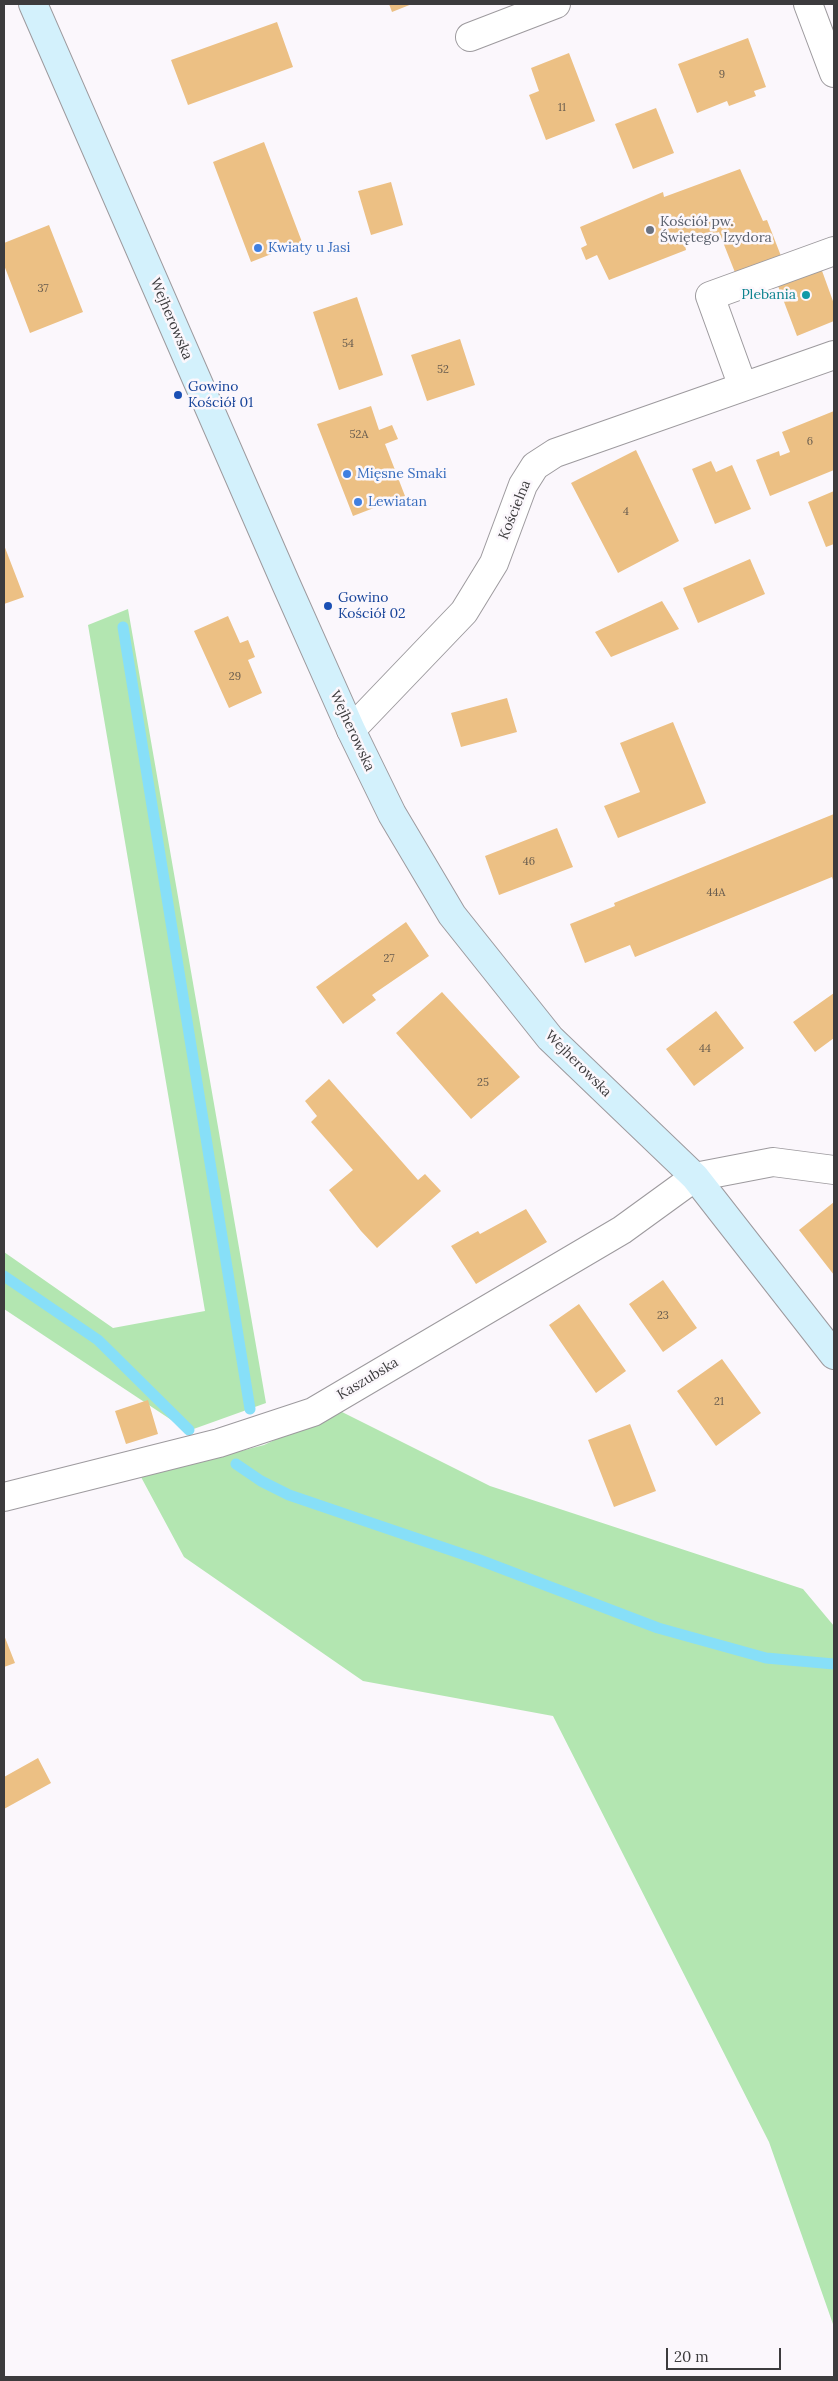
<!DOCTYPE html>
<meta charset="utf-8">
<style>
body{margin:0}
#map{position:relative;width:838px;height:2381px;overflow:hidden;background:#fbf7fc;font-family:Lora,serif}
canvas{display:block}
.frame{position:absolute;inset:0;border:5px solid #3c3b3d;pointer-events:none}
.scale{position:absolute;left:666px;top:2348px;width:115px;height:22px;box-sizing:border-box;border:2px solid #3c3b3d;border-top:0;padding-left:6px;font-size:15px;line-height:18px;white-space:nowrap;color:#3c3b3d;-webkit-text-stroke:4px #fbf7fc;paint-order:stroke}
</style>
<div id="map">
<canvas width="838" height="2381"></canvas>
<div class="frame"></div>
<div class="scale">20 m</div>
</div>
<script>
const c = document.querySelector('canvas').getContext('2d');
c.lineJoin = 'round';
function fillPath(path, color) { c.fillStyle = color; c.fill(path, 'evenodd'); }
const shape = rows => new Path2D(rows.map(r => 'M' + r).join(''));
function trace(path, color, width, dash) { c.strokeStyle = color; c.lineWidth = width; c.lineCap = dash ? 'butt' : 'round'; c.setLineDash(dash || []); c.stroke(path); }
function label(font, color, halo, rows, align = 'center') {
  c.font = font + ' Lora,serif'; c.lineWidth = 5; c.setLineDash([]); c.textBaseline = 'middle'; c.strokeStyle = halo; c.fillStyle = color; for (const [text, x, y, turn = 0] of rows) {
    c.save(); c.translate(x, y); c.rotate((+turn || 0) * Math.PI / 180); c.textAlign = isNaN(turn) ? turn : align; if (halo) c.strokeText(text, 0, 0); c.fillText(text, 0, 0); c.restore();
  }
}
const green = shape([
 [128,609,266,1403,188,1431,4,1309,4,1252,113,1328,205,1311,88,625],
 [338,1410,490,1486,803,1589,834,1626,834,2327,769,2142,553,1716,363,1681,184,1557,141,1477,264,1445]
]);
const stream = shape([
 [123,627,250,1409],
 [4,1276,98,1340,189,1430],
 [236,1464,261,1481,289,1495,477,1559,658,1628,766,1658,834,1664]
]);
const building = shape([
 [389,4,412,4,392,12],
 [277,22,293,67,188,105,171,60],
 [748,38,766,87,754,91,756,96,729,106,727,101,697,113,678,64],
 [569,53,595,121,546,140,529,95,539,91,531,68],
 [656,108,674,153,633,169,615,124],
 [264,142,302,242,251,262,213,162],
 [740,169,763,221,767,220,781,256,736,275,719,232,685,245,686,250,609,280,597,255,586,260,581,248,587,245,580,227,663,192,664,197],
 [391,182,403,225,371,235,358,191],
 [49,225,83,312,30,333,4,265,4,243],
 [821,268,834,304,834,321,797,336,778,286],
 [357,297,383,375,339,390,313,312],
 [460,339,475,385,427,401,411,355],
 [371,406,379,430,392,425,398,439,385,444,405,496,353,516,317,424],
 [834,411,834,470,770,496,756,460,779,451,780,456,790,452,782,432],
 [636,450,679,541,618,573,571,483],
 [711,461,716,472,732,465,751,509,715,524,692,469],
 [834,491,834,544,826,547,808,502],
 [4,545,24,597,4,604],
 [750,559,765,594,698,623,683,588],
 [662,601,679,629,611,657,595,632],
 [228,616,240,643,248,640,255,657,248,660,262,693,229,708,194,631],
 [507,698,517,732,461,747,451,713],
 [673,722,706,803,618,838,604,806,640,792,620,743],
 [834,814,834,883,832,877,635,957,630,945,585,963,570,924,615,906,614,903],
 [557,828,573,867,499,895,485,856],
 [406,922,429,956,372,995,376,1000,343,1024,316,987],
 [442,992,520,1077,471,1119,396,1033],
 [834,993,834,1038,815,1052,793,1022],
 [716,1011,744,1048,694,1086,666,1049],
 [329,1079,418,1180,425,1174,441,1191,377,1248,361,1231,329,1190,353,1170,311,1122,317,1116,305,1101],
 [834,1202,834,1275,799,1230],
 [526,1209,547,1242,476,1284,451,1246,478,1231,480,1234],
 [663,1280,697,1328,663,1352,629,1304],
 [579,1304,626,1371,596,1393,549,1325],
 [722,1359,761,1413,716,1446,677,1391],
 [148,1400,158,1434,126,1444,115,1411],
 [630,1424,656,1491,614,1507,588,1440],
 [4,1635,15,1663,4,1667],
 [38,1758,51,1783,4,1809,4,1777]
]);
const street = shape([
 [808,4,834,73],
 [470,37,556,4],
 [743,387,710,296,834,251],
 [351,730,464,612,494,563,523,485,535,466,555,453,834,355],
 [4,1497,219,1443,313,1412,622,1230,695,1177,773,1162,834,1170]
]);
const secondary = shape([
 [33,4,286,584,351,730,392,814,452,915,550,1038,695,1177,834,1355]
]);
const markers = [
 [650,230,5,"#6b7280"],
 [258,248,5,"#3f7fe0"],
 [806,295,5,"#0f9aa8"],
 [178,395,5,"#1a4fb4"],
 [347,474,5,"#3f7fe0"],
 [358,502,5,"#3f7fe0"],
 [328,606,5,"#1a4fb4"]
];
const numberNames = [
 ["9",722,75],
 ["11",562,108],
 ["37",43,289],
 ["54",348,344],
 ["52",443,370],
 ["52A",359,435],
 ["6",810,442],
 ["4",626,512],
 ["29",235,677],
 ["46",529,862],
 ["44A",716,893],
 ["27",389,959],
 ["44",705,1049],
 ["25",483,1083],
 ["23",663,1316],
 ["21",719,1402]
];
const worshipNames = [
 ["Kościół pw.",660,222],
 ["Świętego Izydora",660,238]
];
const shopNames = [
 ["Kwiaty u Jasi",268,248],
 ["Mięsne Smaki",357,474],
 ["Lewiatan",368,502]
];
const cultureNames = [
 ["Plebania",796,295]
];
const streetNames = [
 ["Wejherowska",171,319,67],
 ["Kościelna",515,510,-68],
 ["Wejherowska",352,731,65],
 ["Wejherowska",578,1064,45],
 ["Kaszubska",368,1379,-31]
];
const transitNames = [
 ["Gowino",188,387],
 ["Kościół 01",188,403],
 ["Gowino",338,598],
 ["Kościół 02",338,614]
];
fillPath(green, '#b3e6b1');
trace(stream, '#87dff8', 11);
fillPath(building, '#ecc084');
trace(street, '#9d9a9e', 30);
trace(secondary, '#9d9a9e', 30);
trace(street, '#fff', 28);
trace(secondary, '#d3f1fc', 28);
for (const [x, y, r, color] of markers) { const dot = new Path2D(); dot.arc(x, y, r, 0, 2 * Math.PI); c.fillStyle = color; c.fill(dot); trace(dot, '#fbf7fc', 2); }
label('11px', '#685c4f', null, numberNames);
label('14px', '#5b616d', '#fbf7fc', worshipNames, 'left');
label('14px', '#366cbe', '#fbf7fc', shopNames, 'left');
label('14px', '#0d838f', '#fbf7fc', cultureNames, 'right');
label('14px', '#3c3b3d', '#fbf7fc', streetNames);
label('14px', '#164399', '#fbf7fc', transitNames, 'left');
</script>
